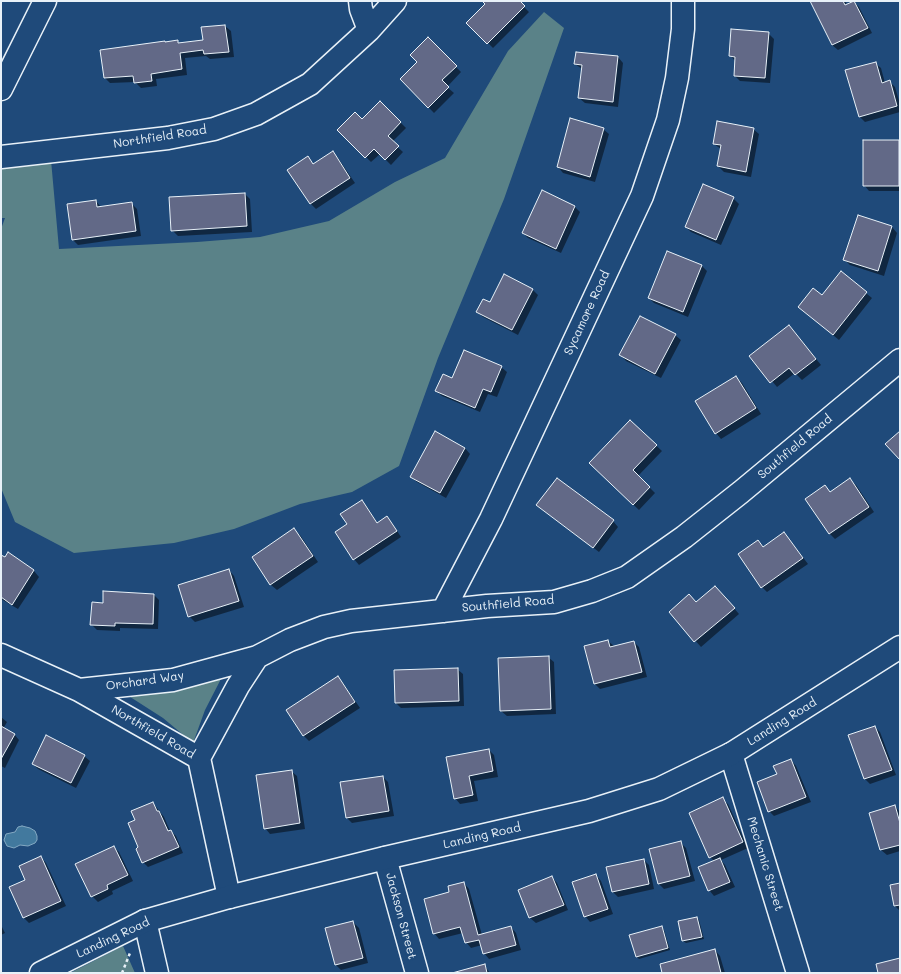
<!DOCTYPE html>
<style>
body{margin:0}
#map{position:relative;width:901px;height:974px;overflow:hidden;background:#1f4a7a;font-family:Mali,sans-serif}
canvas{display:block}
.frame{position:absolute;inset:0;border:2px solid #e8f1f8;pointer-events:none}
</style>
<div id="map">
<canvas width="901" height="974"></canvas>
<div class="frame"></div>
</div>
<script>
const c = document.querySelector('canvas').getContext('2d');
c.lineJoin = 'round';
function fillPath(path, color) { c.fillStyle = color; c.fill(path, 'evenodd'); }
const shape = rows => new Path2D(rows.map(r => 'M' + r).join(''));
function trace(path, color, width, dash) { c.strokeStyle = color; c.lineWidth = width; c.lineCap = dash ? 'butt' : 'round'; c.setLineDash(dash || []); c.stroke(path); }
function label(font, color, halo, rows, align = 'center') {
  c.font = font + ' Mali,sans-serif'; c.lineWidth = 4; c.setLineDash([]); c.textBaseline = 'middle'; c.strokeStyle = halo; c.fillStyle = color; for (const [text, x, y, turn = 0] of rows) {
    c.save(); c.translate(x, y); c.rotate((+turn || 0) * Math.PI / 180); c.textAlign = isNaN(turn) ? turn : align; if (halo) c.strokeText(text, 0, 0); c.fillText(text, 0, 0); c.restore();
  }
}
const green = shape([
 [544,12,564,28,504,199,438,358,399,466,352,492,300,504,234,529,174,543,74,553,15,522,1,488,1,229,5,218,1,218,1,165,51,160,59,249,197,242,260,237,329,221,395,182,445,158,508,51],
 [223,675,205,710,193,743,163,718,124,693],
 [123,946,135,973,70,973]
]);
const water = shape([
 [22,826,30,828,35,831,37,836,37,840,35,843,28,846,20,845,14,848,7,846,4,840,6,834,15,832,18,827,22,826]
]);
const shadow = shape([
 [483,1,518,1,529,12,493,48,468,23,486,4],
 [811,1,845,1,847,5,854,2,859,7,872,33,838,50,832,45],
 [225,26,231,31,234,57,210,59,206,56,185,58,187,75,156,79,157,86,141,88,135,82,110,83,105,78,165,43,177,41,180,44,204,41],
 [768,33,774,39,770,83,740,81,735,76,735,61,730,55],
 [428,39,461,72,447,87,454,93,434,113,401,79,418,62],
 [618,57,623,63,618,107,585,103,579,98,582,69,575,64],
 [875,63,881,68,885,83,890,82,895,87,900,104,900,112,865,122,860,117],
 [380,102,406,128,392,142,403,152,391,165,380,154,371,162,339,130,362,120],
 [571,120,603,129,609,134,595,182,563,173,558,167],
 [753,129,759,134,751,177,724,172,718,166,721,149,714,144],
 [898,141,900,143,900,191,869,191,864,185],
 [332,152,338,158,355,183,316,209,311,204,288,170,307,157,314,165],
 [542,192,575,207,580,212,561,253,528,238,523,233],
 [245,194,250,199,252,232,178,236,172,230],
 [733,198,739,204,721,245,691,232,686,227],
 [96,201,101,207,131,203,137,209,141,236,78,245,73,240],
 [858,217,892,227,897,233,884,276,850,265,845,260],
 [701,265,707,271,688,317,654,303,649,298],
 [841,273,872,298,839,340,799,307,822,296],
 [533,290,538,295,518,335,483,317,477,312,490,303],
 [794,331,821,365,802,380,795,373,777,387,751,356],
 [675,335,681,340,661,378,626,361,621,355],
 [501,367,507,372,497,397,488,394,480,412,442,396,436,391,453,379],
 [736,377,742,383,761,414,721,439,716,433],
 [630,421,662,451,638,476,655,493,639,510,590,463],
 [465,448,470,454,446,498,417,482,411,477],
 [850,480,856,485,874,512,835,539,829,533,825,487,831,493],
 [362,501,367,507,378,524,387,518,392,523,401,537,359,565,354,559,348,524],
 [537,505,613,521,618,527,599,552],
 [294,530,300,535,318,562,277,590,271,585,253,558],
 [784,533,789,539,808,564,767,592,762,587,758,541,764,547],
 [1,556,19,561,34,571,39,577,18,609,1,599],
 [229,570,234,576,244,607,195,622,189,616],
 [721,593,739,614,701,647,670,612,696,603],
 [154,595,159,600,158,629,120,628,120,631,97,630,91,624,103,604],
 [608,641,614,646,634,642,639,647,647,677,600,689,595,684,585,647],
 [548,657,554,662,556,714,507,716,501,711],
 [457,669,463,674,464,706,401,708,396,703],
 [338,678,343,683,360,708,309,741,304,736,287,710],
 [1,717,7,722,3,729,14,734,19,740,5,768,1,766],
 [875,727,880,732,896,775,870,784,865,779,849,736],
 [489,750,494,755,498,777,474,781,478,801,460,804,455,798,447,758],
 [84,756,90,761,76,788,38,769,33,764],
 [791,760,796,766,811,802,774,816,769,811],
 [291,771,297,776,305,829,270,834,265,828],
 [383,777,388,782,394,816,352,823,347,818],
 [722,799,728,804,748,848,721,860,725,865,735,887,714,896,709,890,714,861,710,857],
 [153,803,164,817,170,831,171,831,176,836,183,853,148,867,143,862,136,820],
 [895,806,900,812,900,851,887,855,881,850],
 [681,843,686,848,695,881,664,889,659,884],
 [114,847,119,852,133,881,112,891,113,894,98,902,92,896],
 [41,857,46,863,66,906,29,923,23,917,27,880],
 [644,860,649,865,654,889,618,897,612,891],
 [596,875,601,881,613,914,590,922,585,916],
 [552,877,557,883,568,910,536,923,530,918,519,890],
 [464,883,469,889,482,935,511,927,516,933,521,950,489,959,484,953,482,945,471,948,466,942,463,933,439,939,434,933,451,893],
 [900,884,900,911,895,906],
 [697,918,699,920,704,939,686,943,683,941],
 [353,922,359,928,368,963,341,970,336,965],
 [1,925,5,933,1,935],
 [662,927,664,930,670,950,639,959,637,957],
 [715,950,720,956,725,973,663,973],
 [484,965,490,973,455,973]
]);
const building = shape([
 [482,1,520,1,525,6,487,44,466,23,485,4,482,1],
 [810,1,843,1,845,5,854,1,868,28,832,45,810,1],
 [225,25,229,52,204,54,203,50,180,53,182,69,151,74,152,81,134,83,133,76,104,78,100,50,165,41,165,42,178,40,178,43,203,40,201,27,225,25],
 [731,29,769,32,765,78,734,76,735,57,729,56,731,29],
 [428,37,457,66,442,80,449,87,428,108,400,79,417,62,410,55,428,37],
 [576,52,618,56,613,102,578,98,582,65,574,64,576,52],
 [876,62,882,83,890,80,897,106,859,117,845,70,876,62],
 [380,101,401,122,388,136,399,146,385,160,374,149,365,158,337,130,355,112,362,119,380,101],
 [570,118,604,128,590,177,557,167,570,118],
 [717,121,754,128,746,172,717,166,721,145,713,144,717,121],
 [863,140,899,140,899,186,863,186,863,140],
 [333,151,350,178,310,204,287,170,308,156,313,164,333,151],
 [703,184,734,197,716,240,685,227,703,184],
 [542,190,575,206,556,249,522,233,542,190],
 [245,193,247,226,171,231,169,197,245,193],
 [96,200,97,207,132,202,136,231,72,240,67,204,96,200],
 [858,215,892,226,878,271,843,260,858,215],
 [667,251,702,265,683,312,648,298,667,251],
 [841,271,867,292,833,335,798,307,813,288,822,295,841,271],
 [504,274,533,289,512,330,476,312,483,299,490,302,504,274],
 [640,316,676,334,655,374,619,355,640,316],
 [789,325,816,359,795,375,789,368,770,383,749,356,789,325],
 [464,350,502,366,491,392,483,389,475,408,435,391,443,374,452,378,464,350],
 [736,376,756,408,715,434,695,401,736,376],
 [630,420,657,445,633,470,650,487,633,505,589,463,630,420],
 [435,431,465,448,440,493,410,477,435,431],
 [900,431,900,460,885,444,900,431],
 [557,478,614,520,593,548,536,505,557,478],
 [850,478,869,507,829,534,805,499,825,485,830,492,850,478],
 [362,500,377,523,387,516,397,531,353,560,335,532,347,524,340,514,362,500],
 [294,528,313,556,270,585,252,557,294,528],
 [784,532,803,558,761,588,738,554,758,540,763,547,784,532],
 [8,552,34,570,12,605,1,597,1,555,5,557,8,552],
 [229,569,239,601,188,617,178,585,229,569],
 [715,586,735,608,694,642,669,612,689,594,696,602,715,586],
 [103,591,154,594,153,624,115,623,115,626,90,625,92,602,103,603,103,591],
 [608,640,610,647,634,641,642,672,594,684,584,646,608,640],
 [549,656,551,709,500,711,498,658,549,656],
 [458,668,459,701,395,703,394,670,458,668],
 [338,676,355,702,303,736,286,710,338,676],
 [1,726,15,734,1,759,1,726],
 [875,726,892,770,864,779,848,735,875,726],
 [46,735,85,755,71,783,32,764,46,735],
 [489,749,493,771,469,776,473,795,454,799,446,757,489,749],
 [791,759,806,797,768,812,757,782,777,774,773,766,791,759],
 [292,770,300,823,264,829,256,775,292,770],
 [383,776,389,811,346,818,340,782,383,776],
 [723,797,743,842,709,858,689,813,723,797],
 [153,802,157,811,159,811,168,831,171,830,179,847,142,863,136,849,138,847,128,823,135,820,131,811,153,802],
 [895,805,900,823,900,845,880,850,869,813,895,805],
 [681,841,690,876,658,884,649,849,681,841],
 [114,846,128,875,107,885,108,889,91,897,75,864,114,846],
 [41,856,61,901,23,918,9,887,25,880,19,866,41,856],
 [720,858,730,882,708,891,698,867,720,858],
 [644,859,649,884,612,892,606,867,644,859],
 [596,874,608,909,584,917,572,882,596,874],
 [552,876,564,905,529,918,518,890,552,876],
 [464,882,478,935,511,926,516,945,483,954,479,940,465,943,460,927,433,934,424,899,449,892,448,886,464,882],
 [900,883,900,905,894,906,890,885,900,883],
 [697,917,702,937,682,941,678,921,697,917],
 [353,921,363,958,335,965,325,928,353,921],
 [662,926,668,948,636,957,629,935,662,926],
 [715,949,721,973,662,973,660,964,715,949],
 [900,958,900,973,878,973,876,964,900,958],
 [485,964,487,973,452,973,485,964]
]);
const path = shape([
 [122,973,130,953]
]);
const minor = shape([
 [360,1,361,9,369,30],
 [1,89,45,1],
 [1,157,168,138,214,129,256,114,310,84,369,30,395,1],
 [443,611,491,519,642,196,668,120,677,78,683,29,683,1],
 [1,655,79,690,199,758,229,897],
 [79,690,173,680,257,657],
 [731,754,798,973],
 [199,758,238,686,257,657,290,640,324,627,351,621,487,606,554,602,592,591,627,577,684,537,741,492,900,360],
 [385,858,417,973],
 [145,921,157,973]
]);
const tertiary = shape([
 [41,973,145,921,229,897,385,858,589,811,659,789,731,754,900,647]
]);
const streetNames = [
 ["Northfield Road",160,137,-9],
 ["Sycamore Road",587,313,-65],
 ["Southfield Road",795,447,-40],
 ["Southfield Road",508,604,-5],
 ["Orchard Way",145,681,-8],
 ["Landing Road",782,722,-32],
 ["Northfield Road",153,732,30],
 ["Landing Road",482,836,-13],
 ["Mechanic Street",765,864,73],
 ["Jackson Street",401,916,75],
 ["Landing Road",113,938,-25]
];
fillPath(green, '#5a8288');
fillPath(water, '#42799e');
trace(water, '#84a9c2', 1);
fillPath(shadow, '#0007');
fillPath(building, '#626987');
trace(building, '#e8f1f8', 1);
trace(minor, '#e8f1f8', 25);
trace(tertiary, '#e8f1f8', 25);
trace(path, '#e8f1f8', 2.5, [3, 3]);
trace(minor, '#1f4a7a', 22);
trace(tertiary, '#1f4a7a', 22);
label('12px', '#e8f1f8', '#1f4a7a', streetNames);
</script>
